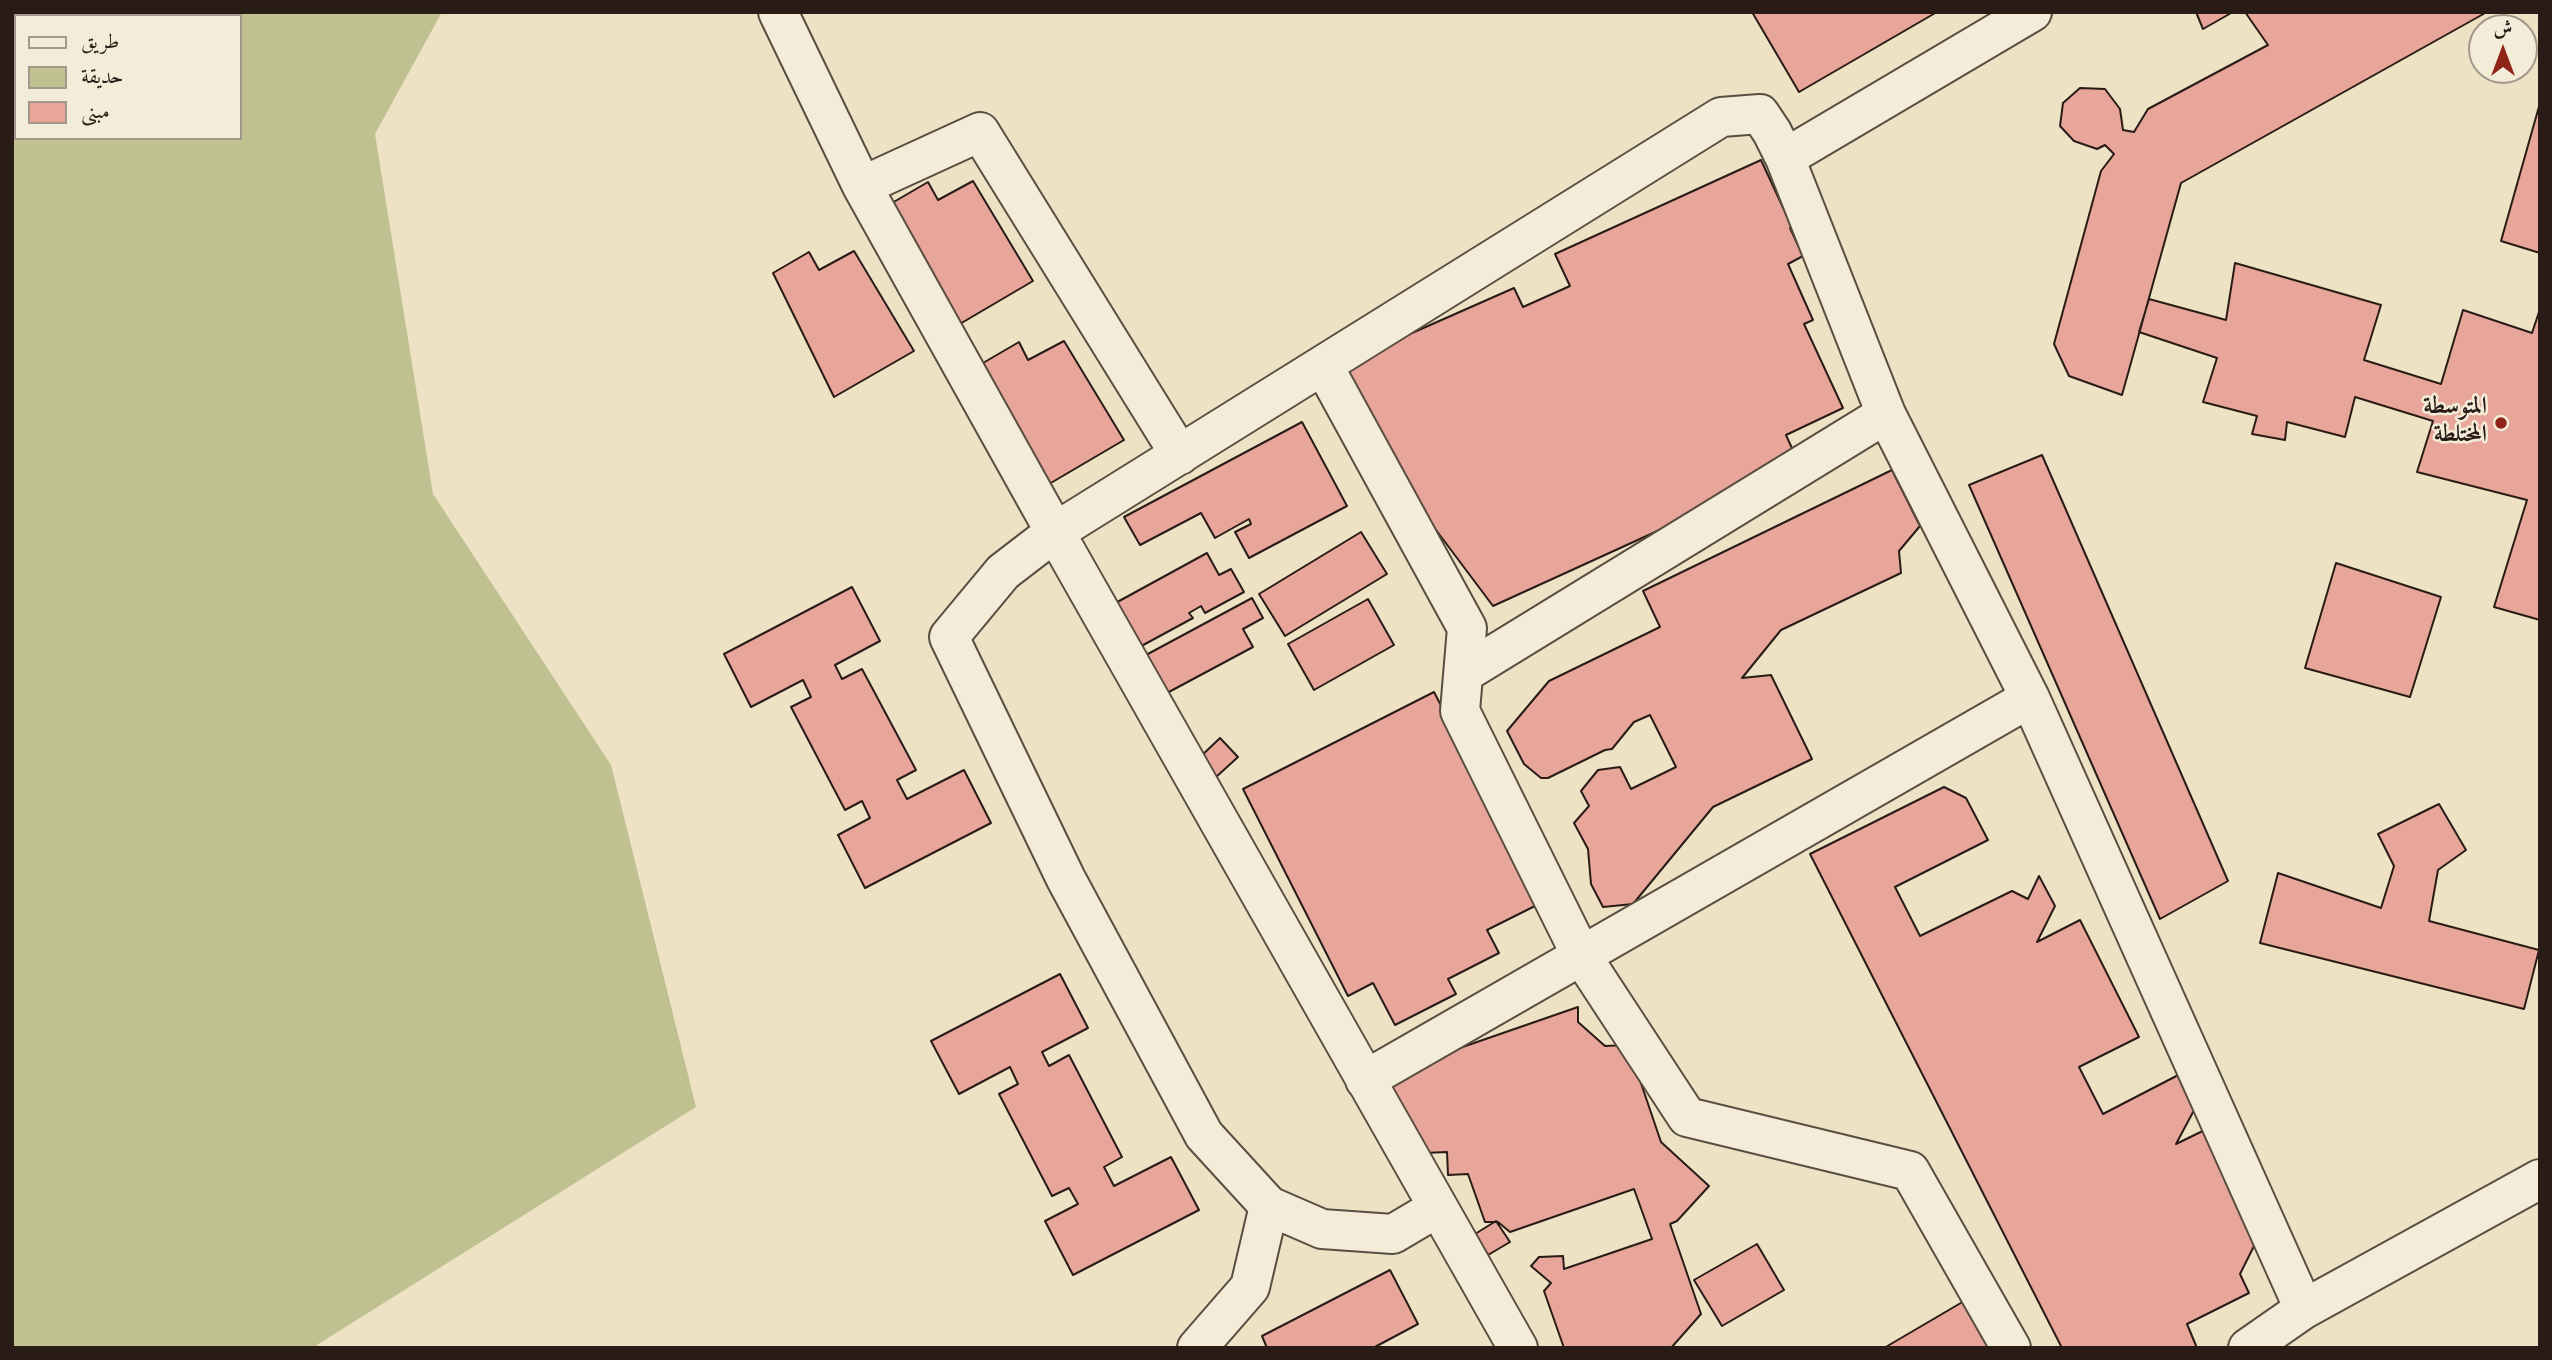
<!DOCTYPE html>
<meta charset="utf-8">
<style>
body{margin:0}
#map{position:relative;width:2552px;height:1360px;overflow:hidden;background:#ede2c4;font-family:"Sorts Mill Goudy",Amiri,serif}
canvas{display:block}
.frame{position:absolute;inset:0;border:14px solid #291b16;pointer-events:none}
.legend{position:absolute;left:14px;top:14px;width:228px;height:126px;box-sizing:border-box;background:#f3ecd9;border:2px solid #a2988b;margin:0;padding:9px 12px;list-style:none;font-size:21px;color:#291b16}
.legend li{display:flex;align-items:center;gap:14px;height:35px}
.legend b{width:35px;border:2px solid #a2988b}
.north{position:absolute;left:2468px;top:14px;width:70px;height:70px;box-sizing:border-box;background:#f3ecd9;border:2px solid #a2988b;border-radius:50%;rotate:0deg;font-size:19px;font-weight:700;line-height:28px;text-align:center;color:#291b16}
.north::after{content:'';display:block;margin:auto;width:24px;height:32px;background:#8f2418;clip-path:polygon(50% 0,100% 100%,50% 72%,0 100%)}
</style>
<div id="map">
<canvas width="2552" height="1360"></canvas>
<div class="frame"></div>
<ul class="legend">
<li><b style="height:9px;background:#f3ecd9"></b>طريق</li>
<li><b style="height:19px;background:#bfc190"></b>حديقة</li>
<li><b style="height:19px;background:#e7a699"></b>مبنى</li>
</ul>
<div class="north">ش</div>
</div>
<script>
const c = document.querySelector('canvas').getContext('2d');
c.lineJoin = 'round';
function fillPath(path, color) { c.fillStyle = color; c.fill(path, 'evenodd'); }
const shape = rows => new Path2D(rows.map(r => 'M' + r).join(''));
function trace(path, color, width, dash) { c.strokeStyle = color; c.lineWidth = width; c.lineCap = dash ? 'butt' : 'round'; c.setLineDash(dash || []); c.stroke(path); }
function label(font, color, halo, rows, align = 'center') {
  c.font = font + ' "Sorts Mill Goudy",Amiri,serif'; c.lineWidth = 5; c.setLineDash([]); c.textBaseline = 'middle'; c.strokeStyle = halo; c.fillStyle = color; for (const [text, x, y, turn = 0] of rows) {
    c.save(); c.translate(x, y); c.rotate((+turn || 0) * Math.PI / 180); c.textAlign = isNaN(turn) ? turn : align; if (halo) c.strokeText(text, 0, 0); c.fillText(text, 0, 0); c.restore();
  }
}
const green = shape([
 [12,12,442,12,375,134,433,494,611,765,696,1107,312,1348,12,1348],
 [16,16,240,16,240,138,16,138]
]);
const building = shape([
 [1752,12,1937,12,1799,92,1752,12],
 [2196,12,2233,12,2203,29,2196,12],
 [2245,12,2487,12,2181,183,2122,395,2069,376,2054,344,2101,171,2114,154,2105,145,2097,149,2074,141,2060,126,2063,103,2080,88,2105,89,2120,109,2123,130,2134,132,2148,109,2268,45,2245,12],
 [2540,103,2540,253,2501,241,2540,103],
 [1761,160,1792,227,1790,228,1803,256,1788,264,1813,320,1804,324,1843,408,1786,435,1800,466,1493,606,1388,466,1342,374,1403,337,1514,288,1523,307,1570,286,1555,254,1761,160],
 [973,181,1033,281,953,328,892,203,928,182,938,200,973,181],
 [854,251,914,351,834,397,773,273,809,252,819,270,854,251],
 [2235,263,2381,305,2364,360,2441,384,2463,310,2532,333,2540,309,2540,620,2494,607,2527,500,2417,472,2433,421,2355,397,2345,437,2287,422,2285,440,2252,434,2257,416,2203,402,2217,358,2139,332,2149,299,2226,320,2235,263],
 [1064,341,1124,440,1044,487,983,363,1019,342,1028,360,1064,341],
 [1302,422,1347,506,1249,558,1235,532,1251,524,1249,519,1215,538,1201,513,1140,545,1124,517,1302,422],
 [2042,455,2228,881,2160,919,1969,485,2042,455],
 [1892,470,1920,526,1899,551,1901,573,1781,630,1742,678,1771,675,1812,759,1713,807,1633,904,1603,907,1591,884,1588,849,1574,823,1589,806,1581,791,1598,770,1620,767,1631,789,1676,767,1650,715,1634,722,1612,749,1605,750,1548,778,1541,778,1524,764,1507,731,1549,681,1660,627,1643,591,1892,470],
 [1361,532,1387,574,1285,636,1259,594,1361,532],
 [1207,553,1219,575,1231,569,1244,592,1205,613,1201,606,1189,613,1193,618,1134,650,1110,606,1207,553],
 [2336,563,2441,597,2410,697,2305,668,2336,563],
 [852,587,880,641,835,665,842,679,862,669,916,770,897,780,907,799,964,770,991,823,865,888,838,835,870,818,862,801,845,810,791,707,811,697,803,680,751,707,724,654,852,587],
 [1252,598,1263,618,1243,629,1253,647,1167,693,1146,655,1252,598],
 [1368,599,1394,645,1314,690,1288,644,1368,599],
 [1434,692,1543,902,1487,930,1499,953,1448,979,1456,994,1395,1025,1373,983,1348,996,1243,789,1434,692],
 [1220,738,1238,757,1215,778,1197,760,1220,738],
 [1944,787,1966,798,1988,840,1895,887,1920,936,2012,891,2028,899,2039,876,2055,906,2037,942,2080,920,2139,1037,2079,1067,2103,1114,2186,1071,2200,1099,2176,1144,2217,1124,2257,1240,2240,1274,2249,1293,2187,1324,2197,1348,2062,1348,1810,854,1944,787],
 [2439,804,2466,850,2438,870,2429,921,2539,950,2524,1009,2260,943,2278,873,2381,908,2394,866,2378,834,2439,804],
 [1060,974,1088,1028,1042,1052,1049,1066,1069,1055,1122,1157,1104,1167,1114,1186,1171,1157,1199,1210,1073,1275,1045,1221,1078,1204,1069,1188,1052,1196,999,1094,1018,1084,1010,1067,959,1094,931,1041,1060,974],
 [1578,1007,1578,1022,1605,1046,1628,1045,1661,1142,1709,1186,1677,1221,1670,1224,1701,1314,1671,1348,1564,1348,1544,1291,1551,1283,1531,1266,1539,1257,1563,1256,1564,1269,1652,1239,1634,1189,1510,1232,1498,1222,1485,1222,1468,1174,1448,1175,1447,1152,1402,1154,1376,1077,1578,1007],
 [1496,1221,1510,1242,1488,1255,1475,1234,1496,1221],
 [1757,1244,1784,1290,1722,1326,1694,1280,1757,1244],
 [1390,1270,1418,1324,1373,1348,1267,1348,1262,1336,1390,1270],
 [1971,1297,2001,1348,1884,1348,1971,1297]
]);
const minor = shape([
 [778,12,862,186,1055,532,1003,572,949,637,1066,879,1204,1135,1269,1206,1322,1229,1393,1234,1437,1208],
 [1785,158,2032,12],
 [862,186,980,132,1180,455],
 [1323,365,1467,628,1460,711,1581,955,1687,1117,1910,1171,2011,1348],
 [1464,673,1886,414],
 [1365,1080,2030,698],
 [1197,1348,1250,1287,1269,1206],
 [1518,1348,1055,532,1721,117,1760,114,1772,132,1785,158,1886,414,2030,698,2304,1309],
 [2248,1348,2304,1309,2540,1179]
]);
const markers = [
 [2501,423,7,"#8f2418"]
];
const poiNames = [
 ["المتوسطة",2487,409],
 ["المختلطة",2487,437]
];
fillPath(green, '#bfc190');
fillPath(building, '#e7a699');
trace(building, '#291b16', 2);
trace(minor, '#5a4d42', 42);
trace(minor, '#f3ecd9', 38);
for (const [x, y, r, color] of markers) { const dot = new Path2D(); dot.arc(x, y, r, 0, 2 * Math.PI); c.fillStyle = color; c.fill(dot); trace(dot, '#f3ecd9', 2.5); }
label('bold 24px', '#291b16', '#f3ecd9', poiNames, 'right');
</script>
